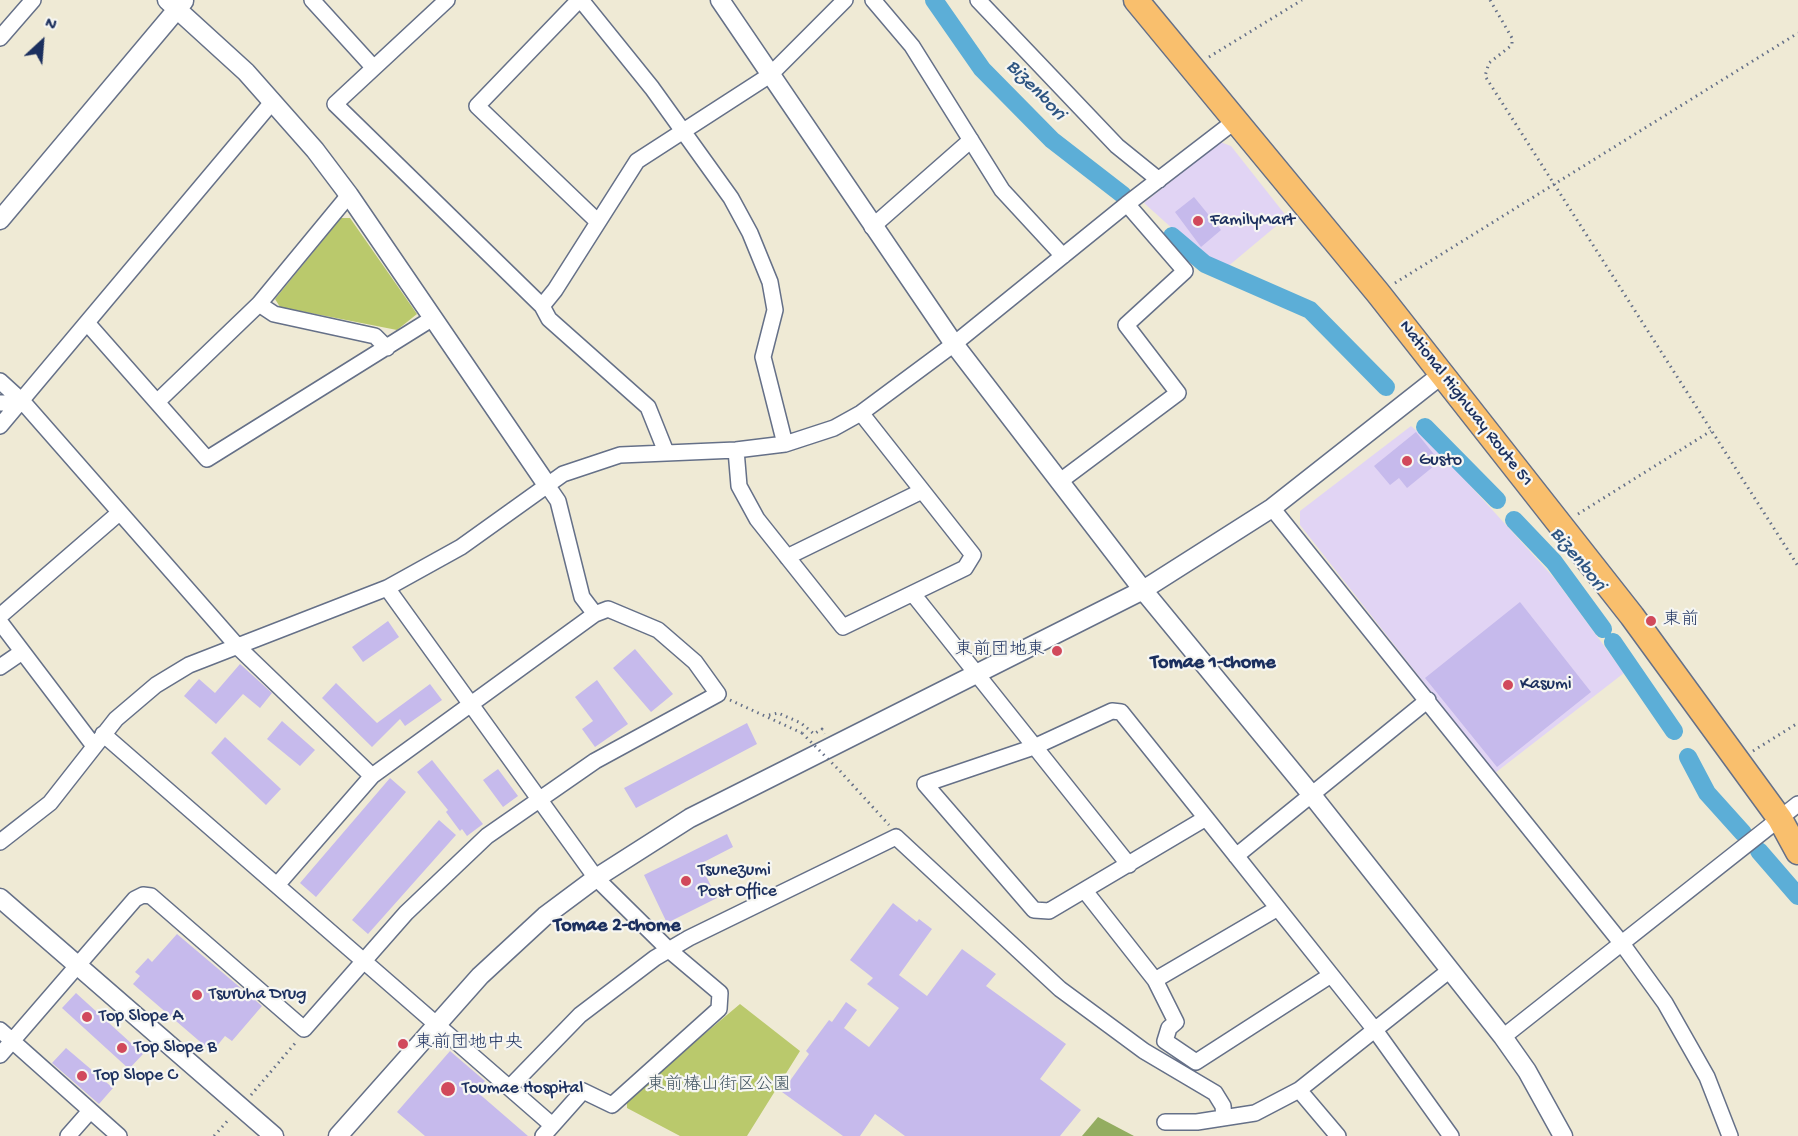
<!DOCTYPE html>
<meta charset="utf-8">
<style>
body{margin:0}
#map{position:relative;width:1798px;height:1136px;overflow:hidden;background:#efead5;font-family:"Gochi Hand",sans-serif}
canvas{display:block}
.north{position:absolute;left:12px;top:12px;width:60px;height:60px;-webkit-text-stroke:4px #f6f6f2;paint-order:stroke;rotate:26deg;font-size:16px;font-weight:700;line-height:24px;text-align:center;color:#1b2f5e}
.north::after{content:'';display:block;margin:auto;width:21px;height:27px;background:#1b2f5e;clip-path:polygon(50% 0,100% 100%,50% 72%,0 100%)}
</style>
<div id="map">
<canvas width="1798" height="1136"></canvas>
<div class="north">N</div>
</div>
<script>
const c = document.querySelector('canvas').getContext('2d');
c.lineJoin = 'round';
function fillPath(path, color) { c.fillStyle = color; c.fill(path, 'evenodd'); }
const shape = rows => new Path2D(rows.map(r => 'M' + r).join(''));
function trace(path, color, width, dash) { c.strokeStyle = color; c.lineWidth = width; c.lineCap = dash ? 'butt' : 'round'; c.setLineDash(dash || []); c.stroke(path); }
function label(font, color, halo, rows, align = 'center') {
  c.font = font + ' "Gochi Hand","Klee One",sans-serif'; c.lineWidth = 4.5; c.setLineDash([]); c.textBaseline = 'middle'; c.strokeStyle = halo; c.fillStyle = color; for (const [text, x, y, turn = 0] of rows) {
    c.save(); c.translate(x, y); c.rotate((+turn || 0) * Math.PI / 180); c.textAlign = isNaN(turn) ? turn : align; if (halo) c.strokeText(text, 0, 0); c.fillText(text, 0, 0); c.restore();
  }
}
const built = shape([
 [1220,142,1231,146,1287,217,1226,268,1194,248,1144,203],
 [1411,426,1437,449,1555,579,1624,673,1495,773,1300,525,1300,511]
]);
const green = shape([
 [341,218,350,218,417,314,397,330,280,307,275,299],
 [740,1004,800,1051,747,1136,680,1136,627,1108,627,1099]
]);
const forest = shape([
 [1098,1117,1134,1136,1082,1136]
]);
const canal = shape([
 [934,0,982,69,1052,140,1123,195],
 [1172,236,1205,264,1310,310,1386,387],
 [1425,427,1497,500],
 [1514,520,1554,562,1603,629],
 [1613,642,1674,731],
 [1688,757,1707,793,1743,833],
 [1759,851,1798,896]
]);
const building = shape([
 [1194,197,1221,230,1201,247,1175,212],
 [1416,432,1437,458,1431,463,1434,466,1407,488,1399,478,1390,485,1374,466],
 [1520,602,1591,692,1497,767,1425,678],
 [388,621,399,637,363,662,352,647],
 [635,649,673,694,651,712,613,668],
 [240,664,272,693,260,708,243,694,216,724,184,696,199,679,215,693],
 [597,680,628,724,595,747,582,729,593,721,575,697],
 [336,683,377,723,430,684,442,700,405,726,400,719,372,747,322,698],
 [282,721,315,750,300,766,267,739],
 [747,723,757,744,636,808,624,788],
 [225,737,281,789,266,805,211,753],
 [432,760,483,824,467,836,462,829,460,831,446,812,448,810,417,772],
 [498,769,518,796,503,807,483,780],
 [390,778,406,792,316,897,300,883],
 [439,820,456,835,368,934,352,920],
 [727,834,733,847,700,864,717,898,667,923,644,875],
 [893,903,917,922,919,919,932,929,899,975,927,996,962,949,996,974,986,986,1066,1044,1040,1079,1081,1110,1060,1136,905,1136,875,1114,860,1136,843,1136,782,1092,809,1054,806,1051,829,1020,832,1022,846,1002,857,1010,844,1028,869,1047,899,1008,867,984,873,978,850,960],
 [177,934,262,1006,232,1041,225,1036,212,1052,133,984,140,976,135,972,148,958,152,962],
 [76,993,143,1054,129,1069,62,1008],
 [66,1048,113,1088,99,1104,52,1063],
 [450,1051,485,1081,476,1091,528,1136,425,1136,397,1112]
]);
const path = shape([
 [1490,0,1512,38,1512,45,1489,63,1485,76,1798,566],
 [1209,57,1302,0],
 [1395,283,1798,33],
 [1578,514,1711,431],
 [730,700,802,733],
 [769,715,778,713,801,723,814,734,822,729,824,734],
 [1753,751,1798,723],
 [840,771,889,825],
 [251,1095,297,1041],
 [214,1136,230,1118]
]);
const minor = shape([
 [312,0,373,67],
 [447,0,335,104,542,306,555,290,637,161,770,75,845,0],
 [579,0,477,106,597,221],
 [581,0,652,88,731,198,750,233,770,282,775,310,763,357,785,444],
 [873,0,912,46,1002,190,1063,256],
 [978,0,1117,146,1159,180],
 [0,38,33,0],
 [872,227,971,140],
 [259,304,274,314,375,336,387,348],
 [542,306,549,319,648,407,666,452],
 [88,324,207,459,433,318],
 [0,381,23,402,239,648,372,776],
 [157,402,259,304,349,195],
 [0,403,23,402],
 [0,426,273,101],
 [736,450,739,486,757,519,843,627,965,568,973,555,861,413],
 [1059,482,1178,393,1126,325,1185,271,1127,204],
 [547,485,558,501,582,597,595,614],
 [1272,508,1623,945,1665,1003,1707,1077,1730,1136],
 [787,557,922,491],
 [387,588,596,878,669,950,720,993,719,1009,612,1105,583,1091,543,1136],
 [913,594,1129,865],
 [0,616,119,513],
 [0,622,94,746],
 [0,667,22,652],
 [103,734,552,1125],
 [1206,818,1049,911,1034,910,925,784,1034,747,1112,711,1121,712,1206,818,1375,1030,1451,1136],
 [0,842,50,803,116,719,156,685,189,665,387,588,461,547,563,474,620,455,736,450,785,444,834,428,861,413,954,344,1127,204,1235,121],
 [1236,856,1428,700],
 [1085,891,1155,980,1176,1022,1169,1028,1165,1041,1196,1062,1331,975],
 [1155,980,1278,908],
 [0,1030,119,1136],
 [1503,1037,1798,804],
 [0,1055,135,899,143,895,151,896,304,1029,406,913,487,836,595,761,718,694,695,662,658,630,608,609,595,614,372,776,277,885],
 [510,1087,580,1015,655,958,689,938,896,837,1060,989,1144,1051,1215,1093,1223,1106,1224,1118],
 [1299,1090,1338,1136],
 [1165,1122,1197,1122,1255,1113,1299,1090,1450,970],
 [68,1136,90,1111]
]);
const tertiary = shape([
 [167,0,246,72,315,150,349,195,547,485],
 [720,0,954,344,1143,590,1311,794,1503,1037,1527,1071,1563,1136],
 [0,220,184,1],
 [0,898,274,1136],
 [338,1136,480,976,545,916,596,878,690,818,1143,590,1272,508,1441,375]
]);
const trunk = shape([
 [1136,0,1378,293,1632,616,1780,819,1798,852]
]);
const pathBridge = shape([
 [802,733,840,771]
]);
const markers = [
 [1198,221,6,"#d1495b"],
 [1407,461,6,"#d1495b"],
 [1651,621,6,"#d1495b"],
 [1057,651,6,"#d1495b"],
 [1508,685,6,"#d1495b"],
 [686,881,6,"#d1495b"],
 [197,995,6,"#d1495b"],
 [87,1017,6,"#d1495b"],
 [403,1044,6,"#d1495b"],
 [122,1048,6,"#d1495b"],
 [82,1076,6,"#d1495b"],
 [448,1089,8,"#d1495b"]
];
const poiNames = [
 ["FamilyMart",1210,221],
 ["Gusto",1419,461],
 ["東前",1663,621],
 ["東前団地東",1045,651,"right"],
 ["Kasumi",1520,685],
 ["Tsunezumi",698,871],
 ["Post Office",698,892],
 ["Tsuruha Drug",209,995],
 ["Top Slope A",99,1017],
 ["東前団地中央",415,1044],
 ["Top Slope B",134,1048],
 ["Top Slope C",94,1076],
 ["Toumae Hospital",462,1089]
];
const streetNames = [
 ["National Highway Route 51",1465,404,52]
];
const parkNames = [
 ["東前椿山街区公園",719,1086]
];
const waterNames = [
 ["Bizenbori",1035,91,46],
 ["Bizenbori",1577,560,51]
];
const neighbourhoodNames = [
 ["Tomae 1-chome",1213,664],
 ["Tomae 2-chome",617,927]
];
fillPath(built, '#e1d4f4');
fillPath(green, '#bac96c');
fillPath(forest, '#93ad60');
trace(canal, '#5caed7', 18);
fillPath(building, '#c6baec');
trace(minor, '#657088', 18);
trace(tertiary, '#657088', 21);
trace(trunk, '#657088', 27);
trace(path, '#657088', 3, [1.5, 4.5]);
trace(minor, '#fff', 15);
trace(tertiary, '#fff', 18);
trace(trunk, '#f9bf6d', 24);
trace(pathBridge, '#657088', 3, [1.5, 4.5]);
for (const [x, y, r, color] of markers) { const dot = new Path2D(); dot.arc(x, y, r, 0, 2 * Math.PI); c.fillStyle = color; c.fill(dot); trace(dot, '#f6f6f2', 2); }
label('18px', '#1b2f5e', '#f6f6f2', poiNames, 'left');
label('18px', '#1b2f5e', '#f6f6f2', streetNames);
label('18px', '#435662', '#f6f6f2', parkNames);
label('italic 20px', '#2e5582', '#f6f6f2', waterNames);
label('bold 20px', '#1b2f5e', '#f6f6f2', neighbourhoodNames);
</script>
